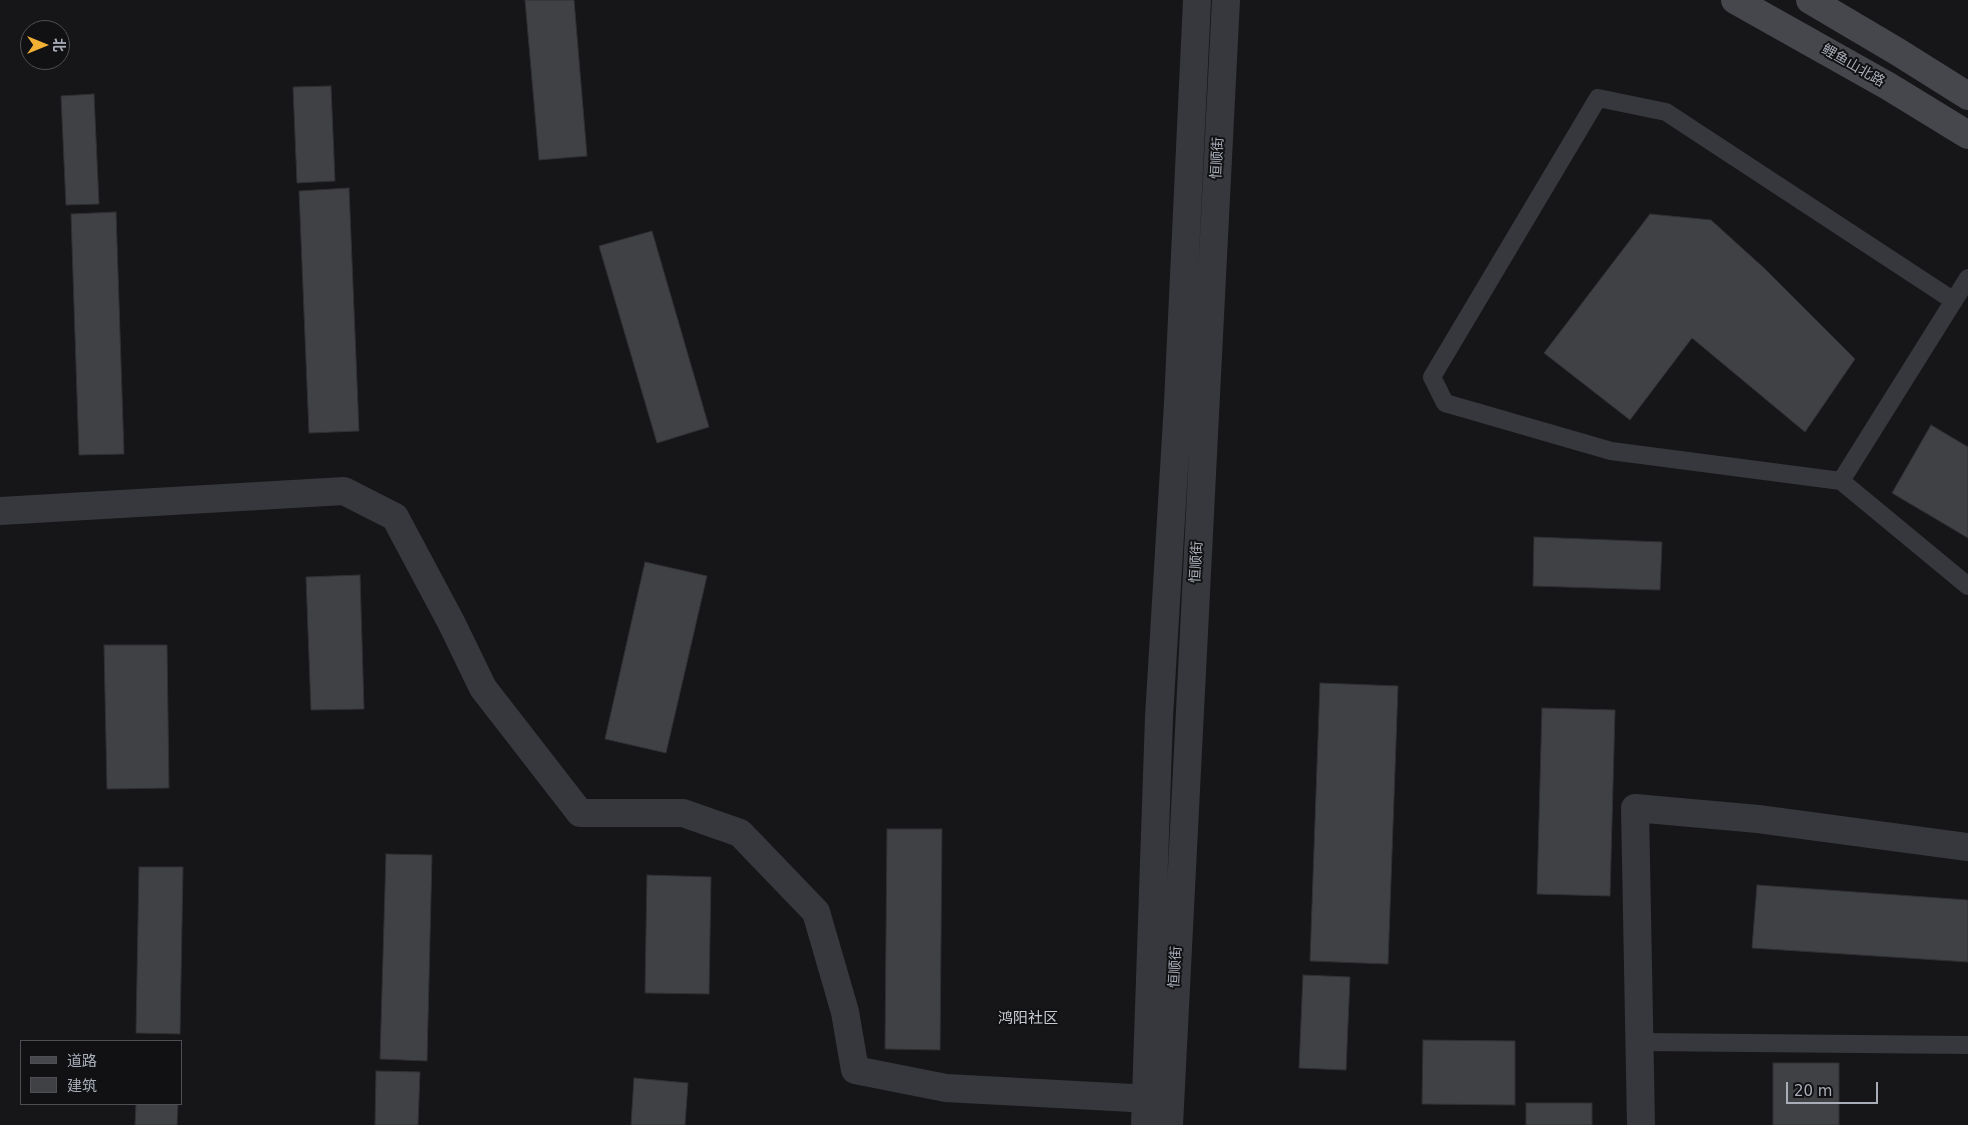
<!DOCTYPE html>
<meta charset="utf-8">
<style>
body{margin:0}
#map{position:relative;width:1968px;height:1125px;overflow:hidden;background:#161618;font-family:"DejaVu Sans","Noto Sans SC",sans-serif}
canvas{display:block}
.legend{position:absolute;left:20px;top:1040px;width:162px;height:65px;box-sizing:border-box;background:#111113;border:1px solid #4d4f55;margin:0;padding:6px 9px;list-style:none;font-size:15px;color:#a8adb8}
.legend li{display:flex;align-items:center;gap:10px;height:25px}
.legend b{width:25px;border:1px solid #4d4f55}
.north{position:absolute;left:20px;top:20px;width:50px;height:50px;box-sizing:border-box;background:#111113;border:1px solid #4d4f55;border-radius:50%;rotate:90deg;font-size:14px;font-weight:700;line-height:20px;text-align:center;color:#a8adb8}
.north::after{content:'';display:block;margin:auto;width:18px;height:22px;background:#f2b134;clip-path:polygon(50% 0,100% 100%,50% 72%,0 100%)}
.scale{position:absolute;left:1786px;top:1082px;width:92px;height:22px;box-sizing:border-box;border:2px solid #a8adb8;border-top:0;padding-left:6px;font-size:15px;line-height:18px;white-space:nowrap;color:#a8adb8;-webkit-text-stroke:4px #111113;paint-order:stroke}
</style>
<div id="map">
<canvas width="1968" height="1125"></canvas>
<ul class="legend">
<li><b style="height:6px;background:#45474d"></b>道路</li>
<li><b style="height:14px;background:#404145"></b>建筑</li>
</ul>
<div class="north">北</div>
<div class="scale">20 m</div>
</div>
<script>
const c = document.querySelector('canvas').getContext('2d');
c.lineJoin = 'round';
function fillPath(path, color) { c.fillStyle = color; c.fill(path, 'evenodd'); }
const shape = rows => new Path2D(rows.map(r => 'M' + r).join(''));
function trace(path, color, width, dash) { c.strokeStyle = color; c.lineWidth = width; c.lineCap = dash ? 'butt' : 'round'; c.setLineDash(dash || []); c.stroke(path); }
function label(font, color, halo, rows, align = 'center') {
  c.font = font + ' "DejaVu Sans","Noto Sans SC",sans-serif'; c.lineWidth = 4; c.setLineDash([]); c.textBaseline = 'middle'; c.strokeStyle = halo; c.fillStyle = color; for (const [text, x, y, turn = 0] of rows) {
    c.save(); c.translate(x, y); c.rotate((+turn || 0) * Math.PI / 180); c.textAlign = isNaN(turn) ? turn : align; if (halo) c.strokeText(text, 0, 0); c.fillText(text, 0, 0); c.restore();
  }
}
const building = shape([
 [525,0,574,0,587,156,539,160,525,0],
 [331,86,335,181,297,183,293,87,331,86],
 [94,94,99,204,66,205,61,96,94,94],
 [349,188,359,431,309,433,299,191,349,188],
 [116,212,124,454,79,455,71,214,116,212],
 [1650,214,1711,220,1764,268,1855,359,1805,432,1692,338,1630,420,1544,353,1650,214],
 [652,231,709,427,657,443,599,246,652,231],
 [1931,425,1968,447,1968,538,1892,493,1931,425],
 [1534,537,1662,542,1660,590,1533,586,1534,537],
 [645,562,707,576,666,753,605,739,645,562],
 [360,575,364,709,311,710,306,577,360,575],
 [104,645,167,645,169,788,107,789,104,645],
 [1320,683,1398,686,1388,964,1310,961,1320,683],
 [1542,708,1615,710,1610,896,1537,894,1542,708],
 [887,829,942,829,940,1050,885,1049,887,829],
 [386,854,432,855,427,1061,380,1059,386,854],
 [139,867,183,867,180,1034,136,1033,139,867],
 [647,875,711,877,709,994,645,993,647,875],
 [1757,885,1968,900,1968,962,1752,948,1757,885],
 [1303,975,1350,977,1346,1070,1299,1068,1303,975],
 [1423,1040,1515,1041,1515,1105,1422,1104,1423,1040],
 [1773,1063,1839,1063,1839,1125,1773,1125,1773,1063],
 [376,1071,420,1072,418,1125,375,1125,376,1071],
 [634,1078,688,1083,685,1125,631,1125,634,1078],
 [1526,1103,1592,1103,1592,1125,1526,1125,1526,1103],
 [136,1104,178,1104,177,1125,135,1125,136,1104]
]);
const service = shape([
 [1954,301,1666,112,1598,98,1432,377,1445,403,1611,451,1841,481,1968,278],
 [1841,481,1968,586],
 [1639,1042,1968,1045]
]);
const minor = shape([
 [0,511,344,491,395,517,452,624,483,688,580,813,683,813,740,833,816,912,845,1012,855,1070,946,1088,1169,1100],
 [1641,1125,1635,808,1758,819,1968,847]
]);
const tertiary = shape([
 [1145,1125,1159,717,1178,403,1197,0],
 [1169,1125,1226,0]
]);
const secondary = shape([
 [1735,0,1888,86,1968,135],
 [1810,0,1898,52,1968,96]
]);
const streetNames = [
 ["鲤鱼山北路",1853,66,30],
 ["恒顺街",1218,158,-87],
 ["恒顺街",1197,562,-87],
 ["恒顺街",1176,967,-87]
];
const neighbourhoodNames = [
 ["鸿阳社区",1028,1019]
];
fillPath(building, '#404145');
trace(building, '#303034', 1);
trace(service, '#37383d', 18);
trace(minor, '#37383d', 28);
trace(tertiary, '#37383d', 28);
trace(secondary, '#45474d', 28);
label('14px', '#a8adb8', '#111113', streetNames);
label('15px', '#c9ccd4', '#111113', neighbourhoodNames);
</script>
